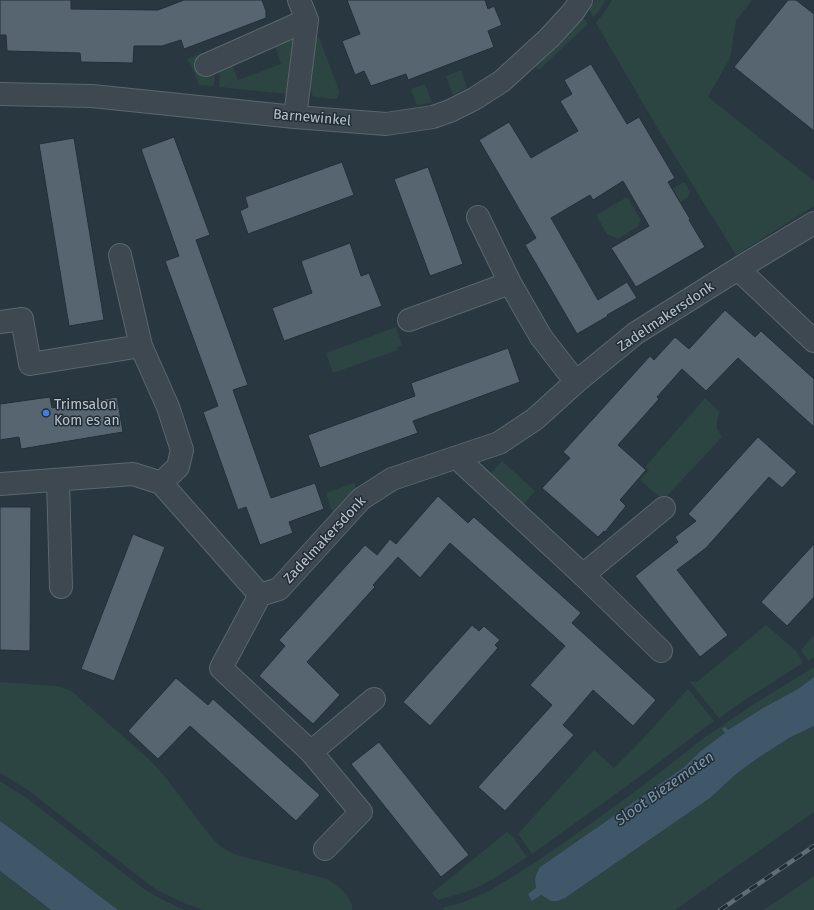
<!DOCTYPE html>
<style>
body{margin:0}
canvas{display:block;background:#293741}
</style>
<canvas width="814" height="910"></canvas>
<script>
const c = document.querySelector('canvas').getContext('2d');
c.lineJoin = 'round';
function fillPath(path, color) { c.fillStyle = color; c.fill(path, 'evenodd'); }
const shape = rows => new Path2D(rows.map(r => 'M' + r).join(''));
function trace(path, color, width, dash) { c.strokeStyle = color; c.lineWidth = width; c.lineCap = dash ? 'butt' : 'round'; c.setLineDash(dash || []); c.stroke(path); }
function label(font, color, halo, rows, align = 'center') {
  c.font = font + ' "Fira Sans",sans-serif'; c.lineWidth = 3; c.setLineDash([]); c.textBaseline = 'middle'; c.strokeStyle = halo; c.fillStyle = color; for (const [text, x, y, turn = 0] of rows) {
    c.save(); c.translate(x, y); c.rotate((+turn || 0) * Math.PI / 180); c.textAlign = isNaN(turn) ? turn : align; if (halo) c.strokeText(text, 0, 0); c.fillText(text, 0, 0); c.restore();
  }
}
const green = shape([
 [595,0,606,0,599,11,593,17,589,9],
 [612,0,752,0,736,21,730,58,708,97,814,181,814,206,736,255,655,124,596,23,603,14],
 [582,16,588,24,539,70,535,66,558,44],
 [296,36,287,94,219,87,220,68,232,65,238,80,281,64,275,45],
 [317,37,319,38,339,90,339,93,337,99,313,97,310,87,315,39],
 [202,53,204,57,215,71,214,86,199,85,190,62,188,63,187,59],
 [461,70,467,88,453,95,446,76],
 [425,84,432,102,417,106,411,89],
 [684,182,690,191,688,197,653,218,641,209],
 [627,197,641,220,638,226,618,239,607,234,596,215],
 [396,327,402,345,397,347,398,350,333,373,326,353],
 [705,398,719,411,717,422,717,429,722,437,663,500,640,480,649,470,645,467],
 [502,461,535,491,519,510,485,480],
 [354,483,357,490,333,514,326,493],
 [766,625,796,651,803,663,743,701,719,718,689,681,697,682],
 [814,635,814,657,808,661,801,650],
 [814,667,814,677,798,689,763,708,728,730,725,727,723,729,725,733,702,750,683,768,543,865,540,867,536,875,541,895,544,897,551,901,558,901,565,898,710,798,736,774,758,758,789,738,814,726,814,812,675,910,444,910,442,908,464,902,489,891,533,864,572,837,644,785,701,740,751,706],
 [0,682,57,686,71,691,76,695,151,761,166,778,211,837,221,847,230,852,237,855,327,879,338,886,346,894,352,904,352,910,204,910,186,904,157,890,147,883,28,790,0,773],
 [688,689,714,721,635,780,532,854,518,834,594,750,614,768,639,743],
 [0,781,28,799,144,889,157,897,184,910,118,910,0,821],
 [507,832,513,837,527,857,493,879,478,887,462,893,438,900,432,893],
 [0,871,16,884,51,910,0,910],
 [814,876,814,910,764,910]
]);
const water = shape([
 [814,677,814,726,789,738,758,758,736,774,710,798,565,898,558,901,551,901,541,895,532,901,528,894,536,888,535,880,536,875,540,867,543,865,683,768,702,750,725,733,722,729,725,727,728,730,763,708,798,689],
 [0,821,22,837,118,910,51,910,0,871]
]);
const building = shape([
 [0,0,71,0,71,9,158,10,184,0,262,0,266,11,266,18,184,49,181,40,162,46,134,46,133,63,81,62,80,53,7,51,6,35,0,35,0,0],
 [347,0,485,0,488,9,494,6,502,25,488,31,494,47,408,80,406,74,371,86,364,71,355,75,342,41,360,34,347,0],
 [788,0,796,0,814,14,814,131,734,67,788,0],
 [591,64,627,124,639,117,675,178,668,182,690,219,689,220,705,247,636,287,611,248,649,226,623,181,593,200,590,195,551,218,598,300,627,282,637,298,607,315,608,316,577,334,525,245,536,238,479,140,509,122,531,158,578,131,560,101,572,94,564,80,591,64],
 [174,137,210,235,196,240,248,385,233,390,271,498,315,483,324,509,289,522,293,533,260,545,246,507,238,510,203,412,218,406,165,261,179,256,141,149,174,137],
 [74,138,104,320,69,326,39,144,74,138],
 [342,162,354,195,248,234,240,211,248,207,245,197,342,162],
 [428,167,463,264,430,276,394,179,428,167],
 [350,243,361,276,369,273,382,306,284,341,272,308,312,293,301,261,350,243],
 [725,310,755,337,761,331,814,379,814,427,738,358,706,391,682,369,657,397,659,399,618,445,646,470,620,500,626,506,605,532,604,531,598,537,542,488,570,458,563,452,650,356,654,360,675,337,689,349,725,310],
 [508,348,520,382,413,421,418,433,320,468,308,435,415,396,411,383,508,348],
 [50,397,52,408,117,397,123,432,21,449,19,437,0,440,0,404,50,397],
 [758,437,797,472,782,488,769,477,706,548,677,570,728,635,700,657,635,576,678,542,675,537,696,521,688,514,758,437],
 [438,496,468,523,474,517,581,613,572,623,656,700,633,726,593,690,563,725,574,735,505,811,478,787,552,705,530,685,565,646,450,543,420,578,398,557,373,585,375,587,307,662,340,695,313,724,259,676,285,646,279,640,365,545,377,555,390,539,396,544,438,496],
 [0,507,31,507,30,651,0,650,0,507],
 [133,534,165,547,114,681,81,669,133,534],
 [814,544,814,597,787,626,761,602,814,544],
 [472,625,479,631,484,626,500,640,495,645,498,648,430,726,403,702,472,625],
 [176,678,208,705,213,699,320,795,296,821,190,726,158,759,128,731,176,678],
 [379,742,469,855,441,877,351,764,379,742]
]);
const street = shape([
 [206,65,307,20],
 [0,94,92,96,295,117,386,124,433,117,450,111,474,99,502,81,549,38,573,12,581,0],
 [295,117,307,20,299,0],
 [478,217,510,283,541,337,576,382],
 [120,255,141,346,168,407,182,450,178,467,161,483],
 [738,269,814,341],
 [409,320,510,283],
 [0,322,22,319,30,364,141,346],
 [457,458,583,575,661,651],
 [58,480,61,587],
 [0,484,133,474,161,483,260,595,279,589,361,499,392,479,499,443,535,419,576,382,636,333,741,267,814,223],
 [583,575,664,508],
 [260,595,221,668,311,752,361,812,325,849],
 [311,752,374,699]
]);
const rail = shape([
 [720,910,814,846]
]);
const markers = [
 [46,413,4,"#3f7fe0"]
];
const streetNames = [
 ["Barnewinkel",312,118,5],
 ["Zadelmakersdonk",666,317,-34],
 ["Zadelmakersdonk",325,540,-47]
];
const poiNames = [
 ["Trimsalon",54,405],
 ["Kom es an",54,421]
];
const waterNames = [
 ["Sloot Biezematen",665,789,-35]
];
fillPath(green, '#2c4442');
fillPath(water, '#405769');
fillPath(building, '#576570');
trace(building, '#232f38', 1);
trace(street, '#5b666e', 24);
trace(street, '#3d4851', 22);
trace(rail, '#5f6d77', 4.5);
trace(rail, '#212d36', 3, [9]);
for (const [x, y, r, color] of markers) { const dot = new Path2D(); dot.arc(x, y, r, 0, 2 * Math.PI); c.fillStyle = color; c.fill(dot); trace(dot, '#212d36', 1.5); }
label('14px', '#bac3cb', '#212d36', streetNames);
label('14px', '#bac3cb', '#212d36', poiNames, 'left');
label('italic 15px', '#7c97ab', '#212d36', waterNames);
</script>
